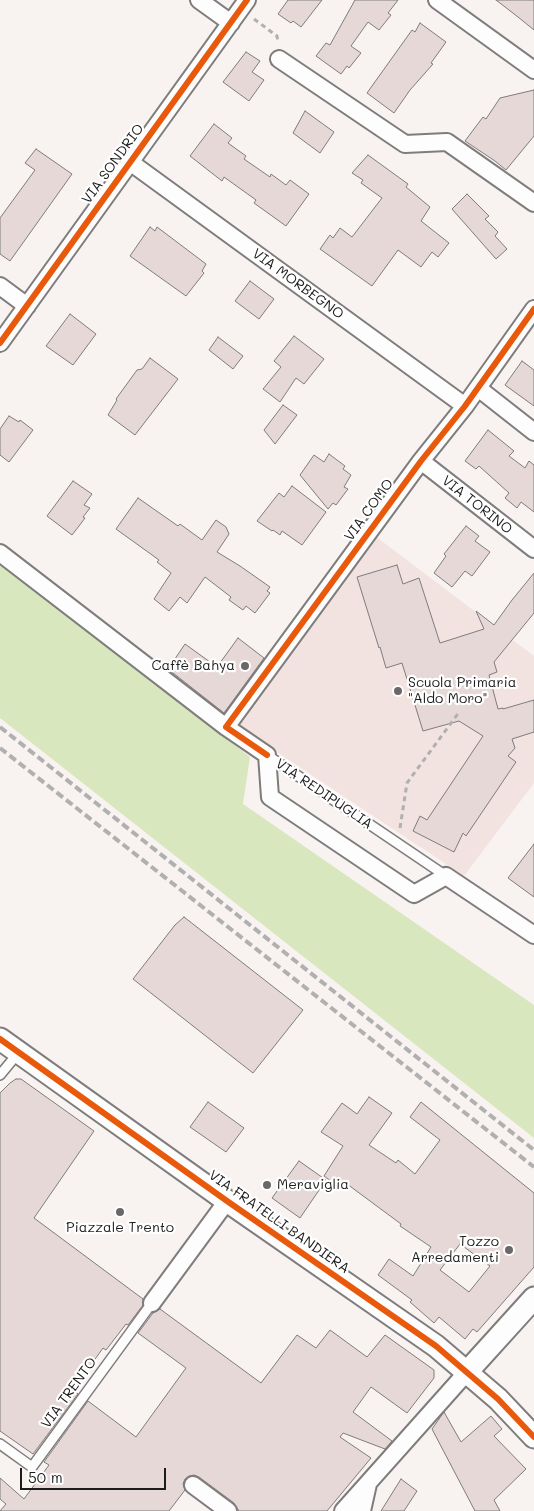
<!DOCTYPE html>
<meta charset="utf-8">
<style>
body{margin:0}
#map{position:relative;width:534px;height:1511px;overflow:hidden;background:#f8f2f1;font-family:Mali,sans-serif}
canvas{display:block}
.scale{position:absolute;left:20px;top:1468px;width:146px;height:22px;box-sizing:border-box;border:2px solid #1c1c1c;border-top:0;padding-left:6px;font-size:15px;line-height:18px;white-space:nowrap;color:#1c1c1c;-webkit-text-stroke:4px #fff;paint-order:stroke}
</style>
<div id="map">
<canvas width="534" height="1511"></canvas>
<div class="scale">50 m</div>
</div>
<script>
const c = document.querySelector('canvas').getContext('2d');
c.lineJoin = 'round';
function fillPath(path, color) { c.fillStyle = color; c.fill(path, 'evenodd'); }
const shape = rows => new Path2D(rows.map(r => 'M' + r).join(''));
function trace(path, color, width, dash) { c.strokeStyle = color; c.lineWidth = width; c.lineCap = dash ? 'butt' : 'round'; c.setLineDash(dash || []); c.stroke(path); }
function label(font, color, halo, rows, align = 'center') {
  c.font = font + ' Mali,sans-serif'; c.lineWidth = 4.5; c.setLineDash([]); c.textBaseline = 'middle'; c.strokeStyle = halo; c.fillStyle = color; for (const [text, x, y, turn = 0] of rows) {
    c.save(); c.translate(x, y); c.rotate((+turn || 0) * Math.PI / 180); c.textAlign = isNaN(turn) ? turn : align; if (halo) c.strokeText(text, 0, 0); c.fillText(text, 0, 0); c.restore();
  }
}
const built = shape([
 [375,536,534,656,534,783,464,876,236,725]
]);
const green = shape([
 [0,562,250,757,243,804,534,1005,534,1138,0,718]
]);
const building = shape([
 [288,0,322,0,301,27,293,21,291,23,278,14,288,0],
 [355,0,398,0,388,13,391,15,379,30,368,22,351,46,361,53,349,68,347,66,341,74,316,56,326,43,330,45,355,0],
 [496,0,534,0,534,30,518,17,496,0],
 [420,23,446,42,431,63,433,64,410,90,394,113,367,93,412,30,415,32,420,23],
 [246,52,260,61,252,72,264,80,249,101,223,82,246,52],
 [534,90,534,136,506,170,495,161,465,141,483,117,486,119,500,98,534,90],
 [305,111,334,132,320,153,293,133,305,111],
 [214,124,232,138,228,143,246,156,244,159,270,177,271,174,286,185,290,180,309,194,286,226,254,203,256,200,224,177,222,181,190,156,214,124],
 [36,149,72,174,10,261,0,254,0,218,35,170,25,163,36,149],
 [368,155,408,184,406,187,430,207,421,221,449,243,438,257,432,252,421,267,398,250,372,286,320,249,330,235,333,238,340,228,352,237,382,198,361,183,363,180,352,173,368,155],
 [467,194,489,216,485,219,498,232,495,236,507,249,496,259,452,209,467,194],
 [150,227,155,231,157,227,206,264,202,271,204,273,186,296,130,256,150,227],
 [250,281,274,299,259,319,235,301,250,281],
 [70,314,96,334,73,365,46,346,70,314],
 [294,336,324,359,304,384,296,378,280,402,263,389,281,367,274,361,294,336],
 [218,337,243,356,233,369,209,350,218,337],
 [150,358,178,379,135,435,108,415,117,400,116,399,137,370,142,369,150,358],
 [522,361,534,370,534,406,505,385,522,361],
 [283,405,297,415,275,444,264,430,283,405],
 [9,416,19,422,20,420,33,430,9,462,0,455,0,429,9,416],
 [488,430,514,451,509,456,525,468,529,461,534,465,534,512,521,502,517,508,505,498,509,493,479,466,476,469,465,461,488,430],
 [329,454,345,466,343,469,351,475,344,487,348,489,336,505,333,503,328,509,300,475,314,455,324,462,329,454],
 [73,481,92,494,84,505,90,508,83,517,85,518,79,526,72,535,47,516,73,481],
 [292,486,326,512,302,545,282,531,280,535,273,530,272,531,257,521,279,493,284,497,292,486],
 [138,498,178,526,180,524,202,540,216,520,226,527,229,534,217,552,240,566,270,587,267,591,270,593,255,613,246,606,243,610,229,600,231,597,205,577,187,603,180,597,169,611,154,599,171,573,157,562,159,560,116,529,138,498],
 [466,526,479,536,475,541,490,552,472,576,465,571,452,587,434,573,446,556,444,554,466,526],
 [397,565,403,584,419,578,440,643,484,629,476,611,494,625,512,600,534,573,534,613,494,662,497,672,489,675,498,709,503,708,503,709,534,700,534,732,512,739,515,748,508,756,516,762,466,836,463,833,454,852,413,831,420,816,427,820,483,736,459,721,423,731,402,663,386,668,380,647,379,648,357,577,397,565],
 [238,638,264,658,224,713,168,669,185,644,217,667,238,638],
 [534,844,534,897,508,878,534,844],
 [184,917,303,1010,253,1073,133,979,175,925,184,917],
 [16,1079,21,1079,94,1131,34,1218,143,1299,143,1305,128,1325,126,1324,106,1350,103,1348,73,1390,78,1394,33,1454,0,1431,0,1093,10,1083,16,1079],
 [369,1097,392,1113,369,1145,396,1163,398,1160,415,1174,440,1140,410,1117,421,1102,534,1193,534,1267,477,1332,473,1329,465,1339,439,1317,434,1323,410,1302,412,1300,378,1275,389,1259,413,1276,431,1247,400,1226,401,1224,343,1181,339,1187,324,1176,343,1146,321,1132,342,1103,357,1114,369,1097],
 [460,1244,490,1266,469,1292,440,1270,460,1244],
 [208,1102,244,1128,226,1152,190,1127,208,1102],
 [299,1161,326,1180,300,1218,272,1198,299,1161],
 [160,1309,261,1383,297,1335,316,1348,330,1330,367,1357,385,1335,434,1370,434,1378,407,1413,371,1387,353,1412,392,1441,385,1449,343,1433,340,1437,371,1458,327,1511,239,1511,234,1503,199,1477,194,1475,189,1476,185,1479,183,1484,185,1490,169,1511,0,1511,6,1504,0,1499,0,1478,24,1499,49,1465,44,1462,88,1401,136,1437,186,1368,138,1333,153,1313,160,1309],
 [444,1412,461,1442,491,1416,502,1429,494,1436,526,1469,494,1500,500,1511,475,1511,432,1429,444,1412],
 [401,1479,417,1491,404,1511,381,1511,401,1479]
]);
const path = shape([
 [254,19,277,36,278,43],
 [400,828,407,783,460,711]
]);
const service = shape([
 [267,755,446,876],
 [0,1075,19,1052],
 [0,1444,32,1467,152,1303]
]);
const minor = shape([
 [199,0,231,23],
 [437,0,534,70],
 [279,59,405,144,447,142,534,203],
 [130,162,465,406],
 [0,286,27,306],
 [0,343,247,0],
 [478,388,534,432],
 [421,461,534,549],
 [0,553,226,727,267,755,270,797,414,894,446,876,534,935],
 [226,727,421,461,465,406,534,309],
 [152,1303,227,1201],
 [193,1485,228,1511],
 [343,1511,467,1372],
 [362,1511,368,1484]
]);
const tertiary = shape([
 [0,1039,227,1201,436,1346,498,1399,534,1437],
 [467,1372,534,1298]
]);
const rail = shape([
 [0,727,534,1150],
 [0,748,534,1167]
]);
const cycleway = shape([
 [0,343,247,0],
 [267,755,226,727,421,461,465,406,534,309],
 [0,1039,227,1201,436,1346,498,1399,534,1437]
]);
const markers = [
 [245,666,5,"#696767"],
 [398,691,5,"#696767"],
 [267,1185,5,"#696767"],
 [120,1212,5,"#696767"],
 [509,1250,5,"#696767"]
];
const streetNames = [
 ["VIA SONDRIO",113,164,-54],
 ["VIA MORBEGNO",298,284,36],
 ["VIA TORINO",477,505,38],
 ["VIA COMO",369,510,-54],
 ["VIA REDIPUGLIA",324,794,34],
 ["VIA FRATELLI BANDIERA",279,1222,35],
 ["VIA TRENTO",69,1393,-54]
];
const poiNames = [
 ["Caffè Bahya",235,666],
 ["Scuola Primaria",408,683,"left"],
 ["\"Aldo Moro\"",408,699,"left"],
 ["Meraviglia",277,1185,"left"],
 ["Piazzale Trento",120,1228,"center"],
 ["Tozzo",499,1242],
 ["Arredamenti",499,1258]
];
fillPath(built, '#f3e3e0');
fillPath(green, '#d9e7bf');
fillPath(building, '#e6d8d6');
trace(building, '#7f7c7c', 1);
trace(service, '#7f7c7c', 12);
trace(minor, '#7f7c7c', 20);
trace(tertiary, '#7f7c7c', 25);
trace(path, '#b1b0b0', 3, [5, 4]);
trace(service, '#fefdfd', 9);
trace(minor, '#fefdfd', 16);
trace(tertiary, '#fefdfd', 21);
trace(rail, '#b1b0b0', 4, [8, 4]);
trace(cycleway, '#e8590c', 6);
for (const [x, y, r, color] of markers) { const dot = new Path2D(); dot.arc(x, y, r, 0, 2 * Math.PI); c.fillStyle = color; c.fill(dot); trace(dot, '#fff', 2); }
label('14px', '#1c1c1c', '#fff', streetNames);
label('14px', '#1c1c1c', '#fff', poiNames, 'right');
</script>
